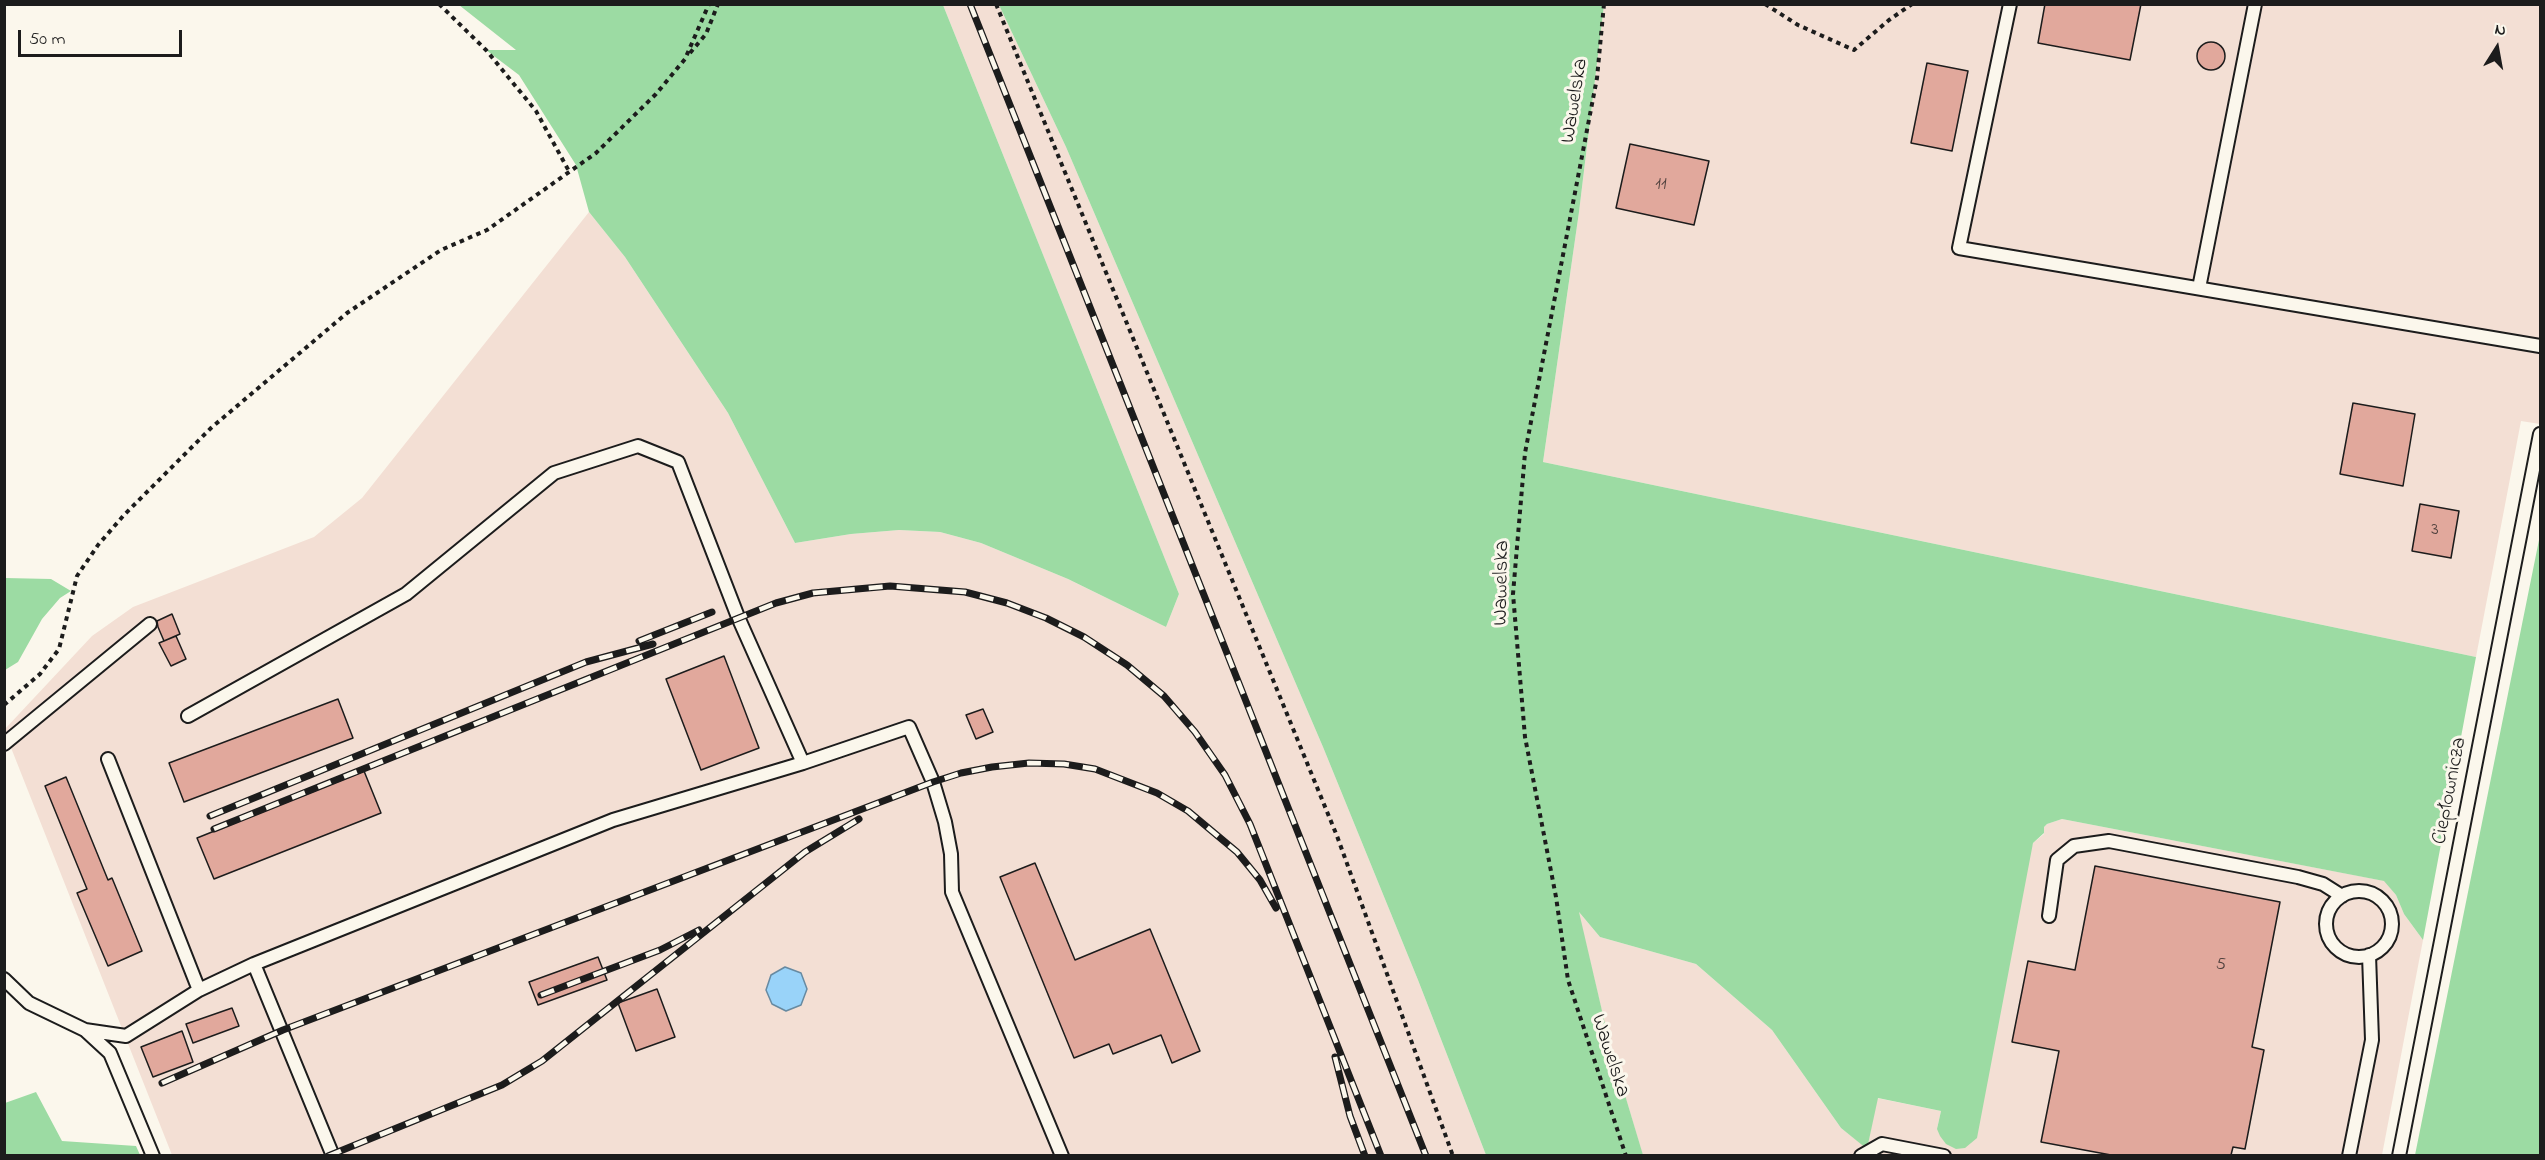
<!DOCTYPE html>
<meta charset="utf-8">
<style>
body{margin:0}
#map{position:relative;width:2545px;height:1160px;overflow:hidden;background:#fbf7ec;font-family:"Indie Flower",sans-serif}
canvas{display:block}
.frame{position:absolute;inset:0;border:6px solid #1c1c1c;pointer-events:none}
.north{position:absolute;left:2467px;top:18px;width:60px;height:60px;-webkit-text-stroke:4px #fbf7ec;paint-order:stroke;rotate:11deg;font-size:16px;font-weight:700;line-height:24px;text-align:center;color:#1c1c1c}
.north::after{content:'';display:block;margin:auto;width:21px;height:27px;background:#1c1c1c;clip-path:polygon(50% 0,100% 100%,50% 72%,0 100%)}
.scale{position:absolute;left:18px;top:30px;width:164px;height:27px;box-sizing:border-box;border:3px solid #1c1c1c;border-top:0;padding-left:8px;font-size:18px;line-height:21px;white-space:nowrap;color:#1c1c1c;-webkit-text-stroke:4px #fbf7ec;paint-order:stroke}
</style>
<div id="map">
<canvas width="2545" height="1160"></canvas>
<div class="frame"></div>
<div class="north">N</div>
<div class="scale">50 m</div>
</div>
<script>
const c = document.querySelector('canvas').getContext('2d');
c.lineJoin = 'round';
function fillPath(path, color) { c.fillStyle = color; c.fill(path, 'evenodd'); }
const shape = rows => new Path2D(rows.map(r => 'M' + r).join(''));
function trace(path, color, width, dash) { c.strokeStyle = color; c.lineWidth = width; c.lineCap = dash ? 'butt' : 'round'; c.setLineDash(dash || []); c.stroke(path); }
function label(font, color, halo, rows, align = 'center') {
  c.font = font + ' "Indie Flower",sans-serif'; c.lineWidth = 6; c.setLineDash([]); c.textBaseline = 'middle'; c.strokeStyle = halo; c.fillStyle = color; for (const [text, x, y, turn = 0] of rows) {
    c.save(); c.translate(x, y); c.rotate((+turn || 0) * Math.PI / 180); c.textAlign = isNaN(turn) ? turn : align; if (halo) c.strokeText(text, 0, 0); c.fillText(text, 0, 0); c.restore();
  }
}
const built = shape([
 [943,5,999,5,1066,147,1323,747,1418,980,1486,1155,172,1155,4,730,92,636,133,607,314,537,362,498,589,212,625,257,728,413,795,543,851,534,899,530,940,532,981,543,1068,579,1166,627,1179,594],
 [1604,5,2540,5,2540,424,2521,421,2476,657,1543,462,1579,212],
 [2062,819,2385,881,2396,895,2404,914,2423,940,2382,1155,1643,1156,1610,1045,1578,911,1600,937,1696,964,1772,1030,1841,1128,1867,1148,1877,1098,1941,1111,1937,1129,2033,843,2044,834,2044,827,2047,824]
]);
const green = shape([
 [459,5,943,5,1179,594,1166,627,1068,579,981,543,940,532,899,530,851,534,795,543,728,413,625,257,589,212,576,165,519,75,486,50,516,50],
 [999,5,1604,5,1579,212,1543,462,2476,657,2423,940,2404,914,2396,895,2384,881,2062,819,2047,824,2044,827,2044,833,2033,843,1977,1138,1965,1148,1956,1149,1946,1144,1940,1136,1937,1129,1941,1111,1878,1098,1867,1149,1841,1128,1772,1030,1696,964,1600,937,1579,912,1610,1045,1643,1155,1486,1155,1418,980,1323,747,1066,147],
 [2540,535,2540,1155,2415,1155],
 [5,578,51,579,71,591,60,598,42,619,18,662,5,670],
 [36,1092,62,1141,136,1146,140,1155,5,1155,5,1103]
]);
const water = shape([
 [785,967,801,973,807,989,801,1005,786,1011,772,1004,766,990,771,975,785,967]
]);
const building = shape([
 [2045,4,2141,4,2130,60,2038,43,2045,4],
 '2197 56a14 14 0 1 1 28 0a14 14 0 1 1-28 0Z',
 [1927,63,1968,71,1952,151,1911,143,1927,63],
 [1630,144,1709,161,1694,225,1616,208,1630,144],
 [2353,403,2415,414,2403,486,2340,474,2353,403],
 [2420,504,2459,511,2451,558,2412,551,2420,504],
 [172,614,180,634,164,641,158,627,157,621,172,614],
 [176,636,186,659,171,666,159,643,176,636],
 [724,656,759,748,701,770,666,679,724,656],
 [338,699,353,738,184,802,169,763,338,699],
 [983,709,993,732,976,739,966,715,983,709],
 [364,771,381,813,214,879,197,838,364,771],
 [66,777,108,880,112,878,142,951,108,966,77,893,87,889,45,786,66,777],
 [1035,863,1075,960,1150,929,1200,1051,1172,1063,1161,1035,1113,1054,1109,1044,1074,1058,1000,877,1035,863],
 [2095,866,2280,902,2252,1047,2264,1050,2245,1149,2233,1147,2231,1155,2111,1155,2041,1142,2059,1051,2012,1042,2028,961,2075,970,2095,866],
 [598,957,607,980,538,1005,529,982,598,957],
 [657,989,675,1037,636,1051,618,1003,657,989],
 [232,1008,239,1026,193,1043,186,1024,232,1008],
 [182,1031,193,1062,153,1077,141,1047,182,1031]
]);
const path = shape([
 [439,4,486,50,536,111,570,173],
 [996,4,1337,836,1453,1156],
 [1604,4,1597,78,1525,453,1513,594,1525,737,1556,897,1568,980,1626,1156],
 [1765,4,1798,25,1854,50,1889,20,1912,4],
 [690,53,706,34,718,4],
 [4,705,40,674,59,649,77,576,98,545,124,515,211,428,347,313,441,250,487,230,596,153,656,94,685,59,709,4]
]);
const lane = shape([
 [2010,4,1959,248,2540,346],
 [2199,288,2255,4],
 [188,716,406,594,554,473,638,446,678,462,738,617,803,763],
 [4,744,150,624],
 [108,759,199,990],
 '2326 924a33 33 0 1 1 66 0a33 33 0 1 1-66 0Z',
 [2049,916,2057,860,2074,846,2109,841,2298,877,2323,884,2342,896],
 [254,964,333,1156],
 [4,979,29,1003,85,1030,126,1036,199,990,254,964,613,820,803,763,909,727,933,782,945,822,951,854,952,892,1062,1156],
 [85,1030,110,1053,153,1156],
 [1861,1156,1882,1144,1944,1156],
 [2349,1156,2372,1040,2369,955],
 [2399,1156,2540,434]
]);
const rail = shape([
 [970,4,1426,1156],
 [639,641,712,612],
 [210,816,586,662,653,644],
 [214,829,776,603,813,593,890,586,965,592,1007,603,1046,618,1084,637,1127,665,1164,696,1195,732,1225,775,1250,824,1381,1156],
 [541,995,660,950,699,930],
 [1335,1057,1350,1116,1365,1156],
 [162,1083,283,1030,933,782,961,773,992,767,1029,763,1064,764,1095,769,1157,793,1188,811,1237,852,1260,880,1276,908],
 [328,1156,502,1085,542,1061,805,852,859,819]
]);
const numberNames = [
 ["11",1661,185],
 ["3",2435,531],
 ["5",2221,966]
];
const streetNames = [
 ["Wawelska",1576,101,-81],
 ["Wawelska",1503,583,-89],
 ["Ciepłownicza",2451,791,-79],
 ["Wawelska",1609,1056,72]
];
fillPath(built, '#f3dfd4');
fillPath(green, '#9cdba3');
fillPath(water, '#99d3f9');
trace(water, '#678aa1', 1.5);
fillPath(building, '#e1a89c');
trace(building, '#1c1c1c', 1.5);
trace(lane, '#1c1c1c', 16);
trace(path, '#1c1c1c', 4, [4.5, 4.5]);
trace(lane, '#fbf7ec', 12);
trace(rail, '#1c1c1c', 7);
trace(rail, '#fbf7ec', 4.5, [14]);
label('18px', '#4d3f3c', null, numberNames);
label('21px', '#1c1c1c', '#fbf7ec', streetNames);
</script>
